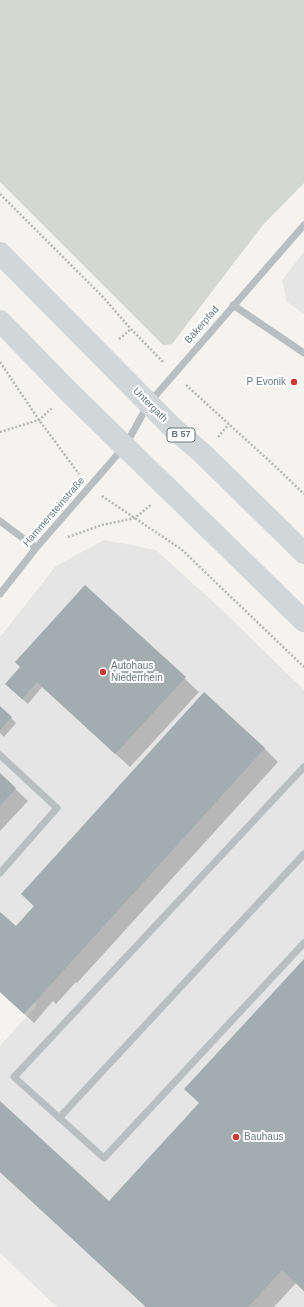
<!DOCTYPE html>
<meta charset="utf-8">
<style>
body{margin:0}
canvas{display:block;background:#f4f3f0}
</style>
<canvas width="304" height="1307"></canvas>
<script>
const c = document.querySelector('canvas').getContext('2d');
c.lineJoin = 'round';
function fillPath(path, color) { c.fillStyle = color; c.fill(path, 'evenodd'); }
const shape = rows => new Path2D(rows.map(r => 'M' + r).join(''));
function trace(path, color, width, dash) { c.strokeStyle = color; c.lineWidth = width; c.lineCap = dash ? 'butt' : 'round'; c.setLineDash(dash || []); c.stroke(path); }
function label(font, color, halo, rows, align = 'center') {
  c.font = font + ' Helvetica,sans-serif'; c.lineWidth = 4; c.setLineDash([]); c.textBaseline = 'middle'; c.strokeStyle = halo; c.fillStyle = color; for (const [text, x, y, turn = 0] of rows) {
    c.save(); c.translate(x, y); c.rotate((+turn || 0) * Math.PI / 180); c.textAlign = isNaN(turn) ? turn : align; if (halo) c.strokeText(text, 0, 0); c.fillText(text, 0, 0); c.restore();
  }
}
const built = shape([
 [304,252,304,314,287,302,282,280],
 [104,540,156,550,222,610,304,690,304,1307,57,1307,0,1253,0,1046,37,1005,0,973,0,637,56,566]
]);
const green = shape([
 [0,0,304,0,304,183,262,226,172,344,163,345,0,182]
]);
const shadow = shape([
 [85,586,199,692,130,767,42,687,28,704,11,689,21,667],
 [0,707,16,723,4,737,0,733],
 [264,748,278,762,77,983,76,982,56,1004,53,1001,34,1023,0,992,0,913,16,928,35,907,22,894],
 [0,774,28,801,0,831],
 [304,960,304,1291,296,1283,274,1307,146,1307,0,1172,0,1102,109,1203,200,1103]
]);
const building = shape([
 [85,585,186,677,115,754,37,682,22,699,5,684,20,667,15,662],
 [204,692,265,748,24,1014,0,992,0,912,16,926,34,906,21,894],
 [0,706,12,717,0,730],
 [0,773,16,788,0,806],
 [304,959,304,1291,282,1270,248,1307,146,1307,0,1172,0,1101,109,1201,199,1103,184,1089]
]);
const path = shape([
 [0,194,103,297,131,329,164,363],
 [119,339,131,329],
 [0,362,39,420,79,474],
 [186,385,276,467,304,494],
 [0,432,39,420,52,408],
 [218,437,229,424],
 [102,496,181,549,304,667],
 [68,537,102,525,135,518,152,504]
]);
const minor = shape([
 [233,305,304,353],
 [0,521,36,548],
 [0,594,36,548,125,446,149,403,304,225],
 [0,755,57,808,0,873],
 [304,767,14,1077,104,1158,304,943],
 [59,1118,304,854]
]);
const major = shape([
 [0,253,172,427,202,453,304,553],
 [0,321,69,392,304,621]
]);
const markers = [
 [294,382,4,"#ce3b36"],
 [103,672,4,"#ce3b36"],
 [236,1137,4,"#ce3b36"]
];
const shields = [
 [181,435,28]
];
const shieldNames = [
 ["B 57",181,435]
];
const streetNames = [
 ["Bäkerpfad",202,325,-49],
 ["Untergath",150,405,45],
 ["Hammersteinstraße",54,512,-49]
];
const poiNames = [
 ["P Evonik",286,382,"right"],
 ["Autohaus",111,666],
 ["Niederrhein",111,678],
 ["Bauhaus",244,1137]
];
fillPath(built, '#e4e5e4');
fillPath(green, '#d4d8d0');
fillPath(shadow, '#0003');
fillPath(building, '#a3acaf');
trace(path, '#b3b7b8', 2.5, [2, 2]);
trace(minor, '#b9bec0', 7);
trace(major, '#d1d6d9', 22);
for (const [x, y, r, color] of markers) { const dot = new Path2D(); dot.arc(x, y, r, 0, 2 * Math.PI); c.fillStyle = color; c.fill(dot); trace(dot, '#fff', 1.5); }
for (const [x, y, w] of shields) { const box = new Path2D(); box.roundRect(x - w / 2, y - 7, w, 14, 3); c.fillStyle = '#fff'; c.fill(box); trace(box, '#66787e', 1); }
label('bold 9px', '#66787e', null, shieldNames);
label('10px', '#66787e', '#fff', streetNames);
label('10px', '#66787e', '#fff', poiNames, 'left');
</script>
